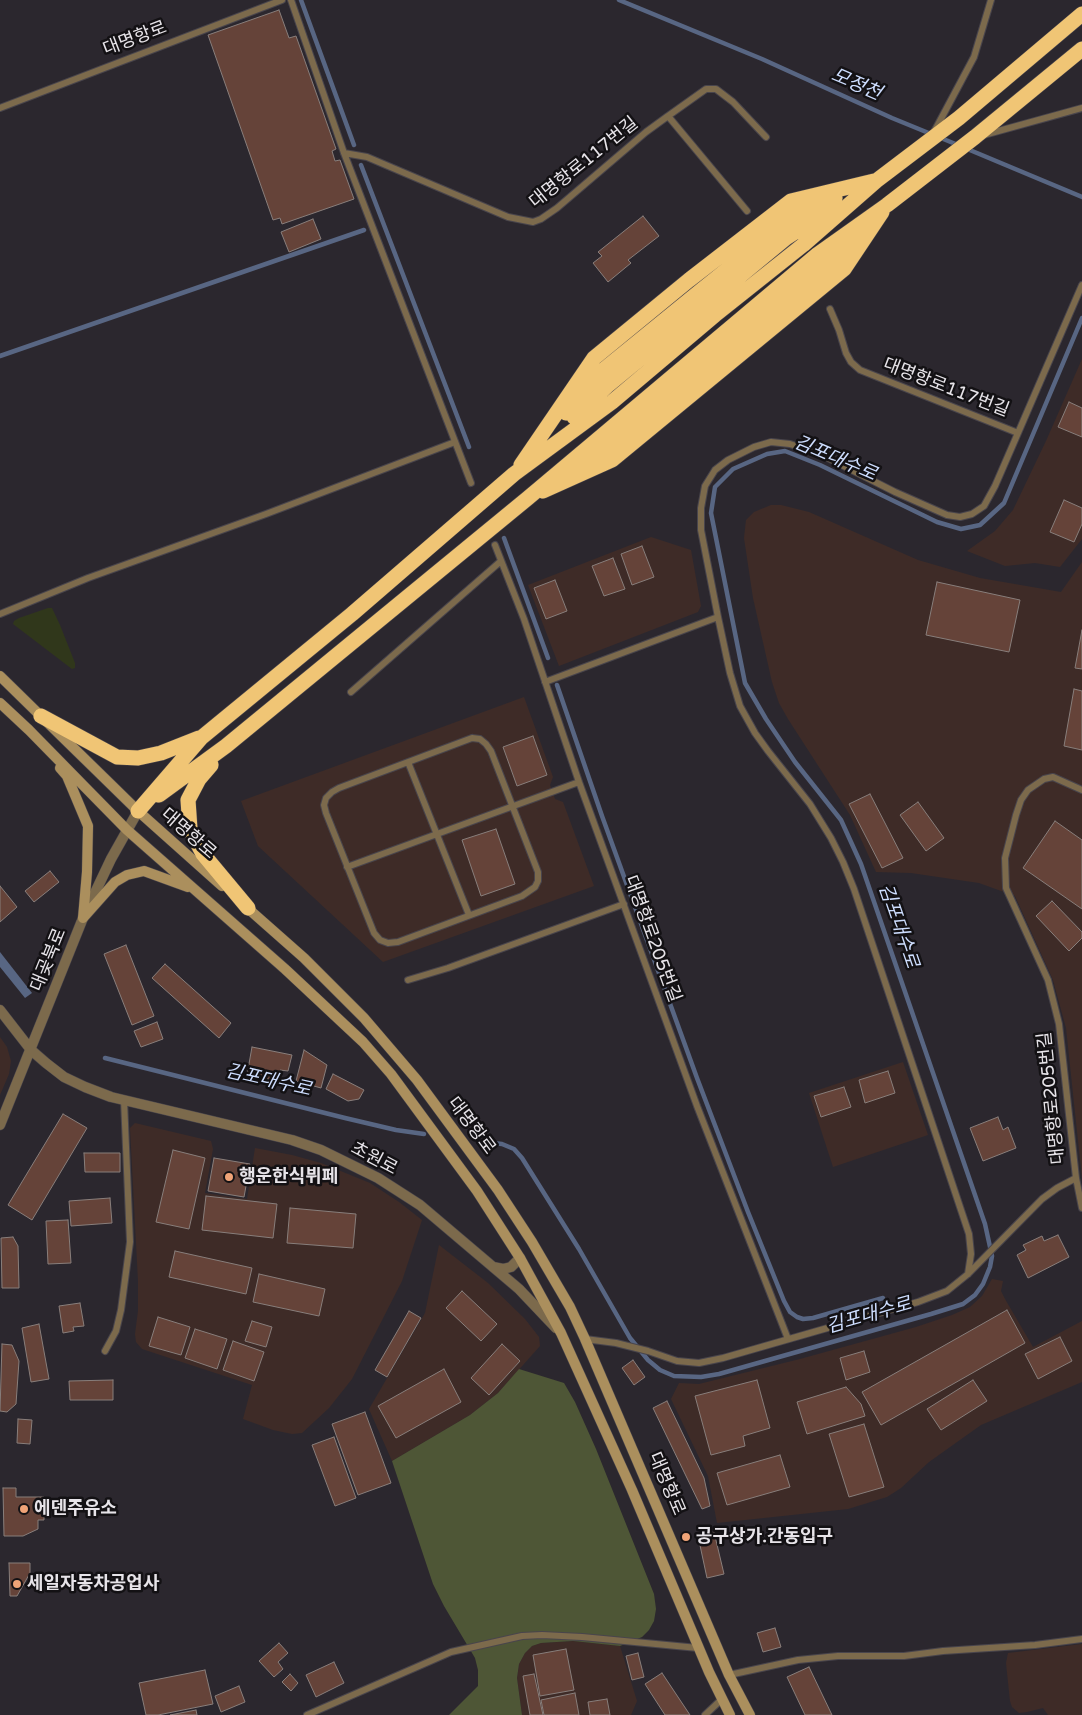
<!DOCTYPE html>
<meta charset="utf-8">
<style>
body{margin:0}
canvas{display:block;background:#2b272e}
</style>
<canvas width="1082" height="1715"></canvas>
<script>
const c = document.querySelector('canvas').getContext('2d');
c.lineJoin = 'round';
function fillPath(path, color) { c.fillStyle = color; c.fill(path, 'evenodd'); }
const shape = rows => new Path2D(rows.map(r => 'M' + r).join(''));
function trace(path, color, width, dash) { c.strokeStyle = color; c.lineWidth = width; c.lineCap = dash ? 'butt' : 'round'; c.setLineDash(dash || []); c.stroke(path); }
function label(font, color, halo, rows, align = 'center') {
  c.font = font + ' "Varela Round","Noto Sans KR",sans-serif'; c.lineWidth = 5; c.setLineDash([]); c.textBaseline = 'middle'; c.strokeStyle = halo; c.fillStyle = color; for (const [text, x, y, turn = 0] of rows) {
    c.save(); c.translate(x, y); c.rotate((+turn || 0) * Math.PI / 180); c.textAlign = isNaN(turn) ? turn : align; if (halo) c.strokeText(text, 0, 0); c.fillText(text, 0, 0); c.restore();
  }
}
const industrial = shape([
 [1082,359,1082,539,1060,567,1035,563,1005,566,967,551,995,531,1013,510,1046,441],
 [771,505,781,505,809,512,918,560,980,578,1061,592,1082,562,1082,1178,1066,1028,1053,980,1015,896,979,883,911,873,876,872,850,815,788,719,779,703,772,682,753,598,744,538,746,520,754,512],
 [651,537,691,550,701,606,698,612,559,666,528,585],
 [524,697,553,777,550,785,555,799,563,802,594,886,383,962,258,846,241,801],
 [0,1037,7,1047,11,1061,9,1074,0,1095],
 [903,1062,928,1135,833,1167,809,1093],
 [135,1123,211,1141,213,1149,205,1193,247,1199,255,1148,292,1155,321,1163,370,1183,399,1202,422,1220,402,1281,352,1379,329,1408,302,1433,292,1434,273,1430,243,1419,252,1385,142,1349,136,1342,135,1334,138,1311,138,1281,130,1128],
 [439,1245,488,1283,525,1319,539,1337,540,1346,498,1393,470,1415,392,1461,369,1409,425,1313],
 [992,1279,1003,1281,1001,1291,1005,1299,1033,1347,1082,1321,1082,1382,981,1425,929,1462,901,1488,887,1497,848,1509,717,1523,708,1476,671,1399,679,1383,699,1384,800,1359,916,1327,952,1315,970,1307,982,1296],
 [573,1641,620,1646,637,1701,631,1715,522,1715,517,1678,519,1664,525,1653,532,1646,541,1643],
 [1082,1644,1082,1715,1048,1715,1043,1708,1027,1712,1019,1713,1012,1707,1010,1701,1006,1663,1008,1653]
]);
const green = shape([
 [48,608,52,608,60,625,75,663,75,668,72,669,13,624,14,621,19,618]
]);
const forest = shape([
 [519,1369,564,1383,575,1402,596,1449,654,1594,656,1609,654,1621,649,1630,642,1637,620,1646,573,1641,541,1643,532,1646,525,1653,519,1664,517,1678,522,1715,449,1715,478,1686,478,1670,475,1658,444,1606,433,1584,392,1461,470,1415,498,1393]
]);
const water = shape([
 [0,952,32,993,25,998,0,967]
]);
const stream = shape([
 [301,0,354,145],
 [619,0,762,59,892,118,958,145],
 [965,148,1082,197],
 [361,165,469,447],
 [0,356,364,230],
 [504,538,548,658],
 [557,685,602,816,697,1078,748,1212,784,1301,790,1312,797,1317,803,1319,813,1318,883,1298],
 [105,1058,345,1118,396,1130,424,1134],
 [484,1142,502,1144,514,1149,522,1158,579,1249,630,1338,648,1360,660,1370,674,1376,701,1377,719,1374,931,1314,963,1304,975,1295,983,1284,990,1267,992,1256,985,1224,861,864,841,820,795,762,766,719,745,683,711,513,715,487,733,469,767,454,785,451,820,465,937,522,961,529,980,525,1004,503,1082,318]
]);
const building = shape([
 [279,10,289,38,296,36,336,149,332,151,335,161,340,160,354,199,282,224,280,218,273,220,208,35,279,10],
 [643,216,659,236,628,260,631,263,608,282,593,263,602,256,598,252,643,216],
 [313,219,321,239,289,252,281,232,313,219],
 [1069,402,1082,408,1082,437,1058,427,1069,402],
 [1064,500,1082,508,1082,524,1074,542,1050,532,1064,500],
 [642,546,654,577,632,585,621,554,642,546],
 [613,558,625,589,604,596,592,566,613,558],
 [555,580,567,611,546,619,534,588,555,580],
 [937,582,1020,600,1009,652,926,635,937,582],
 [1082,630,1082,669,1075,668,1082,630],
 [1074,689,1082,691,1082,750,1064,746,1074,689],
 [533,736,547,775,517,786,503,747,533,736],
 [870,794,903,858,882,868,849,804,870,794],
 [918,802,944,838,926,851,900,815,918,802],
 [1055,821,1082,840,1082,909,1023,868,1055,821],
 [496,829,515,884,481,896,462,840,496,829],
 [50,871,59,882,34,902,25,891,50,871],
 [0,886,17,907,0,922,0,886],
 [1052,901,1082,932,1082,938,1069,951,1036,916,1052,901],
 [126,945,154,1016,132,1025,104,954,126,945],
 [165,964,231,1023,219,1038,152,978,165,964],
 [157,1022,163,1039,141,1047,134,1031,157,1022],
 [252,1047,292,1055,288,1071,280,1070,278,1081,247,1075,252,1047],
 [304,1050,327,1065,321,1088,296,1081,304,1050],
 [888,1071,895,1093,865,1103,859,1080,888,1071],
 [333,1074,364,1090,359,1099,348,1101,326,1089,333,1074],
 [844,1087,851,1107,821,1117,814,1096,844,1087],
 [63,1114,87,1128,32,1220,8,1205,63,1114],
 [998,1117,1003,1130,1008,1127,1016,1148,983,1161,970,1128,998,1117],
 [173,1150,205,1158,189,1229,156,1222,173,1150],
 [84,1153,120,1153,120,1172,85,1172,84,1153],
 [214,1158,250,1164,244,1197,208,1191,214,1158],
 [206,1196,277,1204,273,1238,202,1230,206,1196],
 [110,1198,112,1223,71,1226,69,1201,110,1198],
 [290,1208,356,1214,353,1248,287,1243,290,1208],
 [68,1220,71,1263,48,1264,46,1221,68,1220],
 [1058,1235,1069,1257,1028,1278,1017,1255,1026,1250,1023,1245,1042,1236,1044,1241,1058,1235],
 [13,1237,18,1246,19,1288,2,1288,1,1238,13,1237],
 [175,1251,252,1268,246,1294,169,1277,175,1251],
 [259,1274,325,1289,319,1316,253,1302,259,1274],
 [462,1291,497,1324,481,1341,446,1308,462,1291],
 [80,1303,84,1326,73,1327,74,1331,63,1333,59,1306,80,1303],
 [1007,1310,1025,1343,881,1425,862,1392,1007,1310],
 [409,1311,421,1318,387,1377,375,1370,409,1311],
 [158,1317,190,1327,181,1355,149,1346,158,1317],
 [252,1321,272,1327,266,1347,245,1341,252,1321],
 [39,1324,49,1379,31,1382,22,1328,39,1324],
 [195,1329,227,1339,217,1369,185,1358,195,1329],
 [1060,1337,1072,1361,1038,1379,1025,1354,1060,1337],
 [233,1341,264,1352,254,1381,223,1370,233,1341],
 [2,1344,12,1345,19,1361,16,1404,7,1412,0,1411,2,1344],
 [502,1344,520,1361,489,1395,471,1378,502,1344],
 [864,1351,870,1372,846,1380,840,1358,864,1351],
 [633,1360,645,1377,634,1385,622,1368,633,1360],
 [444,1369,461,1402,396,1438,378,1406,444,1369],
 [113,1380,113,1400,70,1400,69,1381,113,1380],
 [757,1380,770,1428,743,1436,745,1446,711,1455,695,1396,757,1380],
 [973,1380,987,1401,941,1430,927,1409,973,1380],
 [846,1387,861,1404,865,1416,807,1434,797,1402,846,1387],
 [667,1401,704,1478,710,1506,702,1509,653,1408,667,1401],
 [365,1412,391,1483,358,1495,332,1424,365,1412],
 [18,1419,32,1420,30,1444,17,1443,18,1419],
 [864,1424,884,1487,849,1497,829,1434,864,1424],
 [334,1437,356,1498,335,1506,312,1445,334,1437],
 [780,1455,790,1487,727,1505,717,1473,780,1455],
 [3,1488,16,1488,16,1497,44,1497,44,1520,38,1520,38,1529,23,1536,4,1536,3,1488],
 [714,1532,724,1574,707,1578,698,1536,714,1532],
 [9,1563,30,1563,30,1573,17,1596,10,1596,9,1563],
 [775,1628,781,1647,763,1652,757,1633,775,1628],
 [279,1643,288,1653,278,1662,283,1669,274,1677,259,1661,279,1643],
 [566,1649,574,1690,540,1696,533,1655,566,1649],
 [638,1653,644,1677,632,1680,626,1656,638,1653],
 [334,1662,344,1683,316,1697,306,1675,334,1662],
 [809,1667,832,1715,805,1715,787,1677,809,1667],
 [205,1670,213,1704,158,1715,146,1715,139,1683,205,1670],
 [662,1673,690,1715,665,1715,645,1684,662,1673],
 [290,1674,298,1683,291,1691,282,1682,290,1674],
 [534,1674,543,1715,530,1715,523,1676,534,1674],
 [239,1686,245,1702,221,1712,215,1696,239,1686],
 [575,1693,579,1715,544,1715,541,1700,575,1693],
 [607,1699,610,1715,590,1715,588,1702,607,1699],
 [196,1710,197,1715,170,1715,196,1710]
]);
const service = shape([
 [291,0,344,153,471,483],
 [0,108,282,0],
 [668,116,706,89,716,89,733,102,766,137],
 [934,132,974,57,991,0],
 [984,135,1082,108],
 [344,153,367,157,508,217,533,222,541,219,557,208,646,132,668,116,747,211],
 [830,309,839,330,846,353,851,362,860,370,1018,433,1082,285],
 [495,545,524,619,579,782,697,1106,788,1339],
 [0,614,88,578,266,514,455,442],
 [545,682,718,617],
 [351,692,501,561],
 [472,738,480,739,486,744,491,751,538,872,538,881,535,887,522,896,398,942,388,943,380,940,374,933,326,813,324,805,326,798,332,792,339,788,472,738],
 [408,762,469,915],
 [1082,790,1053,777,1044,779,1028,790,1021,800,1016,815,1005,858,1006,888,1048,980,1059,1024,1076,1178,1082,1208],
 [347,867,579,782],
 [408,980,448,968,624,904],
 [968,1274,971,1254,969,1234,854,889,843,862,831,838,810,804,768,751,755,733,740,706,730,673,718,617,701,530,701,508,705,486,715,470,728,460,754,447,771,442,790,444,822,455,895,492,947,515,960,517,972,514,984,506,995,486,1018,433],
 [585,1339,616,1343,648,1351,677,1361,699,1363,723,1358,918,1302,947,1291,968,1274,1042,1199,1057,1188,1076,1178],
 [105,1351,116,1331,121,1310,130,1242,124,1100],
 [729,1675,798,1660,838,1656,904,1656,943,1651,1035,1645,1082,1639],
 [307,1715,451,1652,522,1636,542,1635,582,1637,698,1648],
 [705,1715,722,1699]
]);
const tertiary = shape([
 [0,1010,31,1050,46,1063,64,1077,85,1087,111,1097,292,1140,321,1150,378,1178,420,1205,519,1289,556,1328],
 [0,1125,83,918,111,859,138,811],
 [493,1267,503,1269,511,1267,520,1258]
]);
const secondary = shape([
 [0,676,138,811,222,886],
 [0,703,29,730,127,830,285,969,363,1042,391,1074,477,1191,520,1258,561,1333,632,1490,709,1672,730,1715],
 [60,768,67,776,88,826,87,872,83,918],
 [244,905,304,958,364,1018,417,1080,498,1190,532,1242,570,1307,585,1339,729,1675,750,1715],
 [83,918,115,882,127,875,144,871,188,887]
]);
const motorway = shape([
 [566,413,602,371,699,292,795,215,835,198],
 [574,417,607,386,786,238,834,207],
 [521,465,594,358,689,280,791,201,874,181],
 [577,466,599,452,838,255,858,234],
 [543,491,612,460,844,269,882,212],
 [41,716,117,757,138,758,161,753,199,738],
 [211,765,199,779,188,800,190,829,203,854,248,908],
 [159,795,226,746,528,498,818,254,887,205,975,137,1082,49],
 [138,811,201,738,352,614,514,474,612,402,715,315,803,245,876,181,959,118,1082,14]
]);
const markers = [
 [229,1177,5,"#efa377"],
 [24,1509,5,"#efa377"],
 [686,1537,5,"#efa377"],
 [17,1584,5,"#efa377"]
];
const streetNames = [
 ["대명항로",135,39,-21],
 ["대명항로117번길",584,163,-39],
 ["대명항로117번길",946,388,21],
 ["대명항로",188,834,41],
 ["대명항로205번길",652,939,70],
 ["대곶북로",49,960,-68],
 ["대명항로205번길",1052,1098,-96],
 ["대명항로",471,1126,53],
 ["초원로",374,1159,28],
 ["대명항로",666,1484,67]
];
const poiNames = [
 ["행운한식뷔페",239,1177],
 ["에덴주유소",34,1509],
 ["공구상가.간동입구",696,1537],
 ["세일자동차공업사",27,1584]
];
const waterNames = [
 ["모정천",856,85,23],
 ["김포대수로",835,459,23],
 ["김포대수로",898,926,71],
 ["김포대수로",268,1081,13],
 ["김포대수로",869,1316,-16]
];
fillPath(industrial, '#3e2b27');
fillPath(green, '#30371b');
fillPath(forest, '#4e5636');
fillPath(water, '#586683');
trace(stream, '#586683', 4.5);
fillPath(building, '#654339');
trace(building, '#887e7b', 1);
trace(service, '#49454c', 8);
trace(tertiary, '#49454c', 11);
trace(secondary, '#49454c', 11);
trace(motorway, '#49454c', 16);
trace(service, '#7c6a4c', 6);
trace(tertiary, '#7c6a4c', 10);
trace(secondary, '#ab8f5d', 10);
trace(motorway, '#f0c575', 15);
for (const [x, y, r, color] of markers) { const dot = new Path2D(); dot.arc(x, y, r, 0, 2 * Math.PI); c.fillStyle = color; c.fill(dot); trace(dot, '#131114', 2); }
label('18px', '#e7e4e9', '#131114', streetNames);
label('bold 18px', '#e7e4e9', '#131114', poiNames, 'left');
label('italic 19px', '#cedeff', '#131114', waterNames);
</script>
